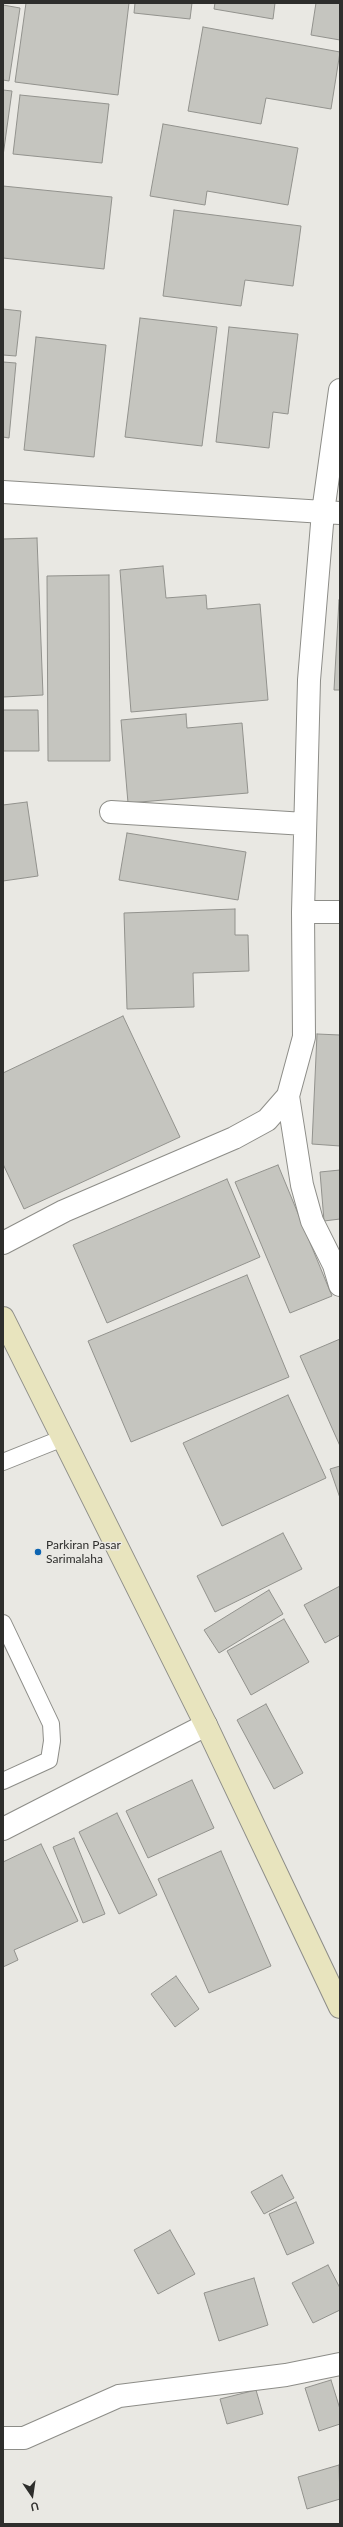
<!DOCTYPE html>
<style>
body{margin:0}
#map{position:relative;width:343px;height:2527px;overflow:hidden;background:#e9e8e3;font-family:Lato,sans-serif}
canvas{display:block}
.frame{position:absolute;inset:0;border:4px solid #2e2e2c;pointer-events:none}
.north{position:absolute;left:12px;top:2475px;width:40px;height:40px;-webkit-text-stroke:3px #e9e8e3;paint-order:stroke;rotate:167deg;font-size:11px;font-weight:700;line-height:16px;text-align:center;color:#2e2e2c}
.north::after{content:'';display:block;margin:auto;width:14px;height:18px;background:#2e2e2c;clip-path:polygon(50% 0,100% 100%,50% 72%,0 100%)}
</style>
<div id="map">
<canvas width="343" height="2527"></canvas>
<div class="frame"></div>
<div class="north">U</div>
</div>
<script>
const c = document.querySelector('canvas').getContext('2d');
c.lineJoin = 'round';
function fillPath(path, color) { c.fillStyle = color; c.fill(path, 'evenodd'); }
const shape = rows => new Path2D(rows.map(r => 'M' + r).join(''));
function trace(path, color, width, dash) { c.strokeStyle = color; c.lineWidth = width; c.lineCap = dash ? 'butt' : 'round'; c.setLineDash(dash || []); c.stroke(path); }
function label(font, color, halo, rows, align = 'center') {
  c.font = font + ' Lato,sans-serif'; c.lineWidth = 3; c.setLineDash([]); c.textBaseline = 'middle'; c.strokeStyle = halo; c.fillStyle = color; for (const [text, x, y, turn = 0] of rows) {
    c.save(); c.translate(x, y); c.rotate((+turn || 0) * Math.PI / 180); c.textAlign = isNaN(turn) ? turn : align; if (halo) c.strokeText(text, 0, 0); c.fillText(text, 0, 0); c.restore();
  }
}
const building = shape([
 [26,3,129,3,118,95,15,82,26,3],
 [135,3,192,3,190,19,134,13,135,3],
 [215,3,275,3,273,19,214,9,215,3],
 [316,3,340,3,340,40,311,35,316,3],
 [3,5,20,8,9,81,3,80,3,5],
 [203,27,340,52,331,109,266,98,261,124,188,111,203,27],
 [3,90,12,91,3,156,3,90],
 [20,95,109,104,102,163,13,154,20,95],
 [163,124,298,148,288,205,207,191,205,205,150,196,163,124],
 [3,186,112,197,104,269,3,258,3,186],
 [174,210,301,226,293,286,245,280,241,306,163,296,174,210],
 [3,309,21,311,16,356,3,355,3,309],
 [140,318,217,327,202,446,125,437,140,318],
 [229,327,298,334,288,414,273,412,269,448,216,442,229,327],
 [36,337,106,345,94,457,24,450,36,337],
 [3,362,16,363,9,438,3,437,3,362],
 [37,538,43,695,3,697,3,539,37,538],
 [163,566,166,598,206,595,207,609,260,604,268,700,131,712,120,570,163,566],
 [109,575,110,761,48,761,47,576,109,575],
 [339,600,340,600,340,690,334,690,339,600],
 [3,710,38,710,39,751,3,751,3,710],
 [186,714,187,728,242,723,248,793,128,803,121,720,186,714],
 [27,802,38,876,3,881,3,805,27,802],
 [127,833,246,852,238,900,119,880,127,833],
 [235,909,235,935,248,935,249,971,193,973,194,1007,127,1009,124,913,235,909],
 [123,1016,180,1137,24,1209,3,1164,3,1073,123,1016],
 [317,1034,340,1035,340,1146,312,1144,317,1034],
 [278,1165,332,1296,290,1313,235,1182,278,1165],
 [340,1170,340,1219,324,1221,320,1172,340,1170],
 [227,1179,260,1257,107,1323,73,1245,227,1179],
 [247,1275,289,1377,131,1442,88,1341,247,1275],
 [340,1339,340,1446,300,1356,340,1339],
 [288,1395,326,1478,222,1526,183,1443,288,1395],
 [340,1466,340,1498,330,1469,340,1466],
 [283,1533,302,1569,215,1612,197,1576,283,1533],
 [340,1586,340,1635,325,1643,304,1605,340,1586],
 [269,1590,283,1614,219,1653,204,1630,269,1590],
 [284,1619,309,1662,251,1695,227,1651,284,1619],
 [266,1704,303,1773,274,1789,237,1720,266,1704],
 [192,1780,214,1828,148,1858,126,1811,192,1780],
 [117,1813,157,1895,119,1914,79,1832,117,1813],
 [74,1838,105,1914,83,1923,53,1847,74,1838],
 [41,1844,78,1921,14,1950,18,1960,3,1967,3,1862,41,1844],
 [221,1851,271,1966,209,1993,158,1879,221,1851],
 [176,1976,199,2009,175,2027,151,1994,176,1976],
 [282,2175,294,2198,264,2214,251,2192,282,2175],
 [296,2202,314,2243,287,2255,269,2214,296,2202],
 [170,2230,195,2274,158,2294,134,2250,170,2230],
 [328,2265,340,2288,340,2310,313,2323,292,2283,328,2265],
 [254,2278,268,2325,219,2341,204,2293,254,2278],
 [331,2380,340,2409,340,2424,319,2431,305,2388,331,2380],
 [256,2390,263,2414,227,2424,220,2399,256,2390],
 [339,2465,340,2499,307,2509,298,2477,339,2465]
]);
const lane = shape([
 [3,1462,63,1438],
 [3,1623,51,1724,52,1741,49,1760,3,1781]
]);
const street = shape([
 [3,492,340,513],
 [111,812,305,824],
 [303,912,340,912],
 [288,1096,302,1185,312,1221,334,1265,340,1285],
 [3,1243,64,1211,234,1138,267,1120,288,1096,304,1037,303,912,309,680,323,512,340,390],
 [3,1829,206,1725],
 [3,2438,24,2438,119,2396,286,2375,340,2364]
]);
const secondary = shape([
 [3,1318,206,1725,340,2007]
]);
const markers = [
 [38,1552,4,"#0d64b1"]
];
const poiNames = [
 ["Parkiran Pasar",46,1545],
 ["Sarimalaha",46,1559]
];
fillPath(building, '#c5c5bf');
trace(building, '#92928d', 1);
trace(lane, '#8d8d88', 18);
trace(street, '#8d8d88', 24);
trace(secondary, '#8d8d88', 24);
trace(lane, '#fff', 16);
trace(street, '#fff', 22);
trace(secondary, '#e8e4be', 22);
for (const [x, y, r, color] of markers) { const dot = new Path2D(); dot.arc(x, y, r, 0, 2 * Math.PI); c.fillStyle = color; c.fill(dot); trace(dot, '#e9e8e3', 1.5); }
label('12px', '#2e2e2c', '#e9e8e3', poiNames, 'left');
</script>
